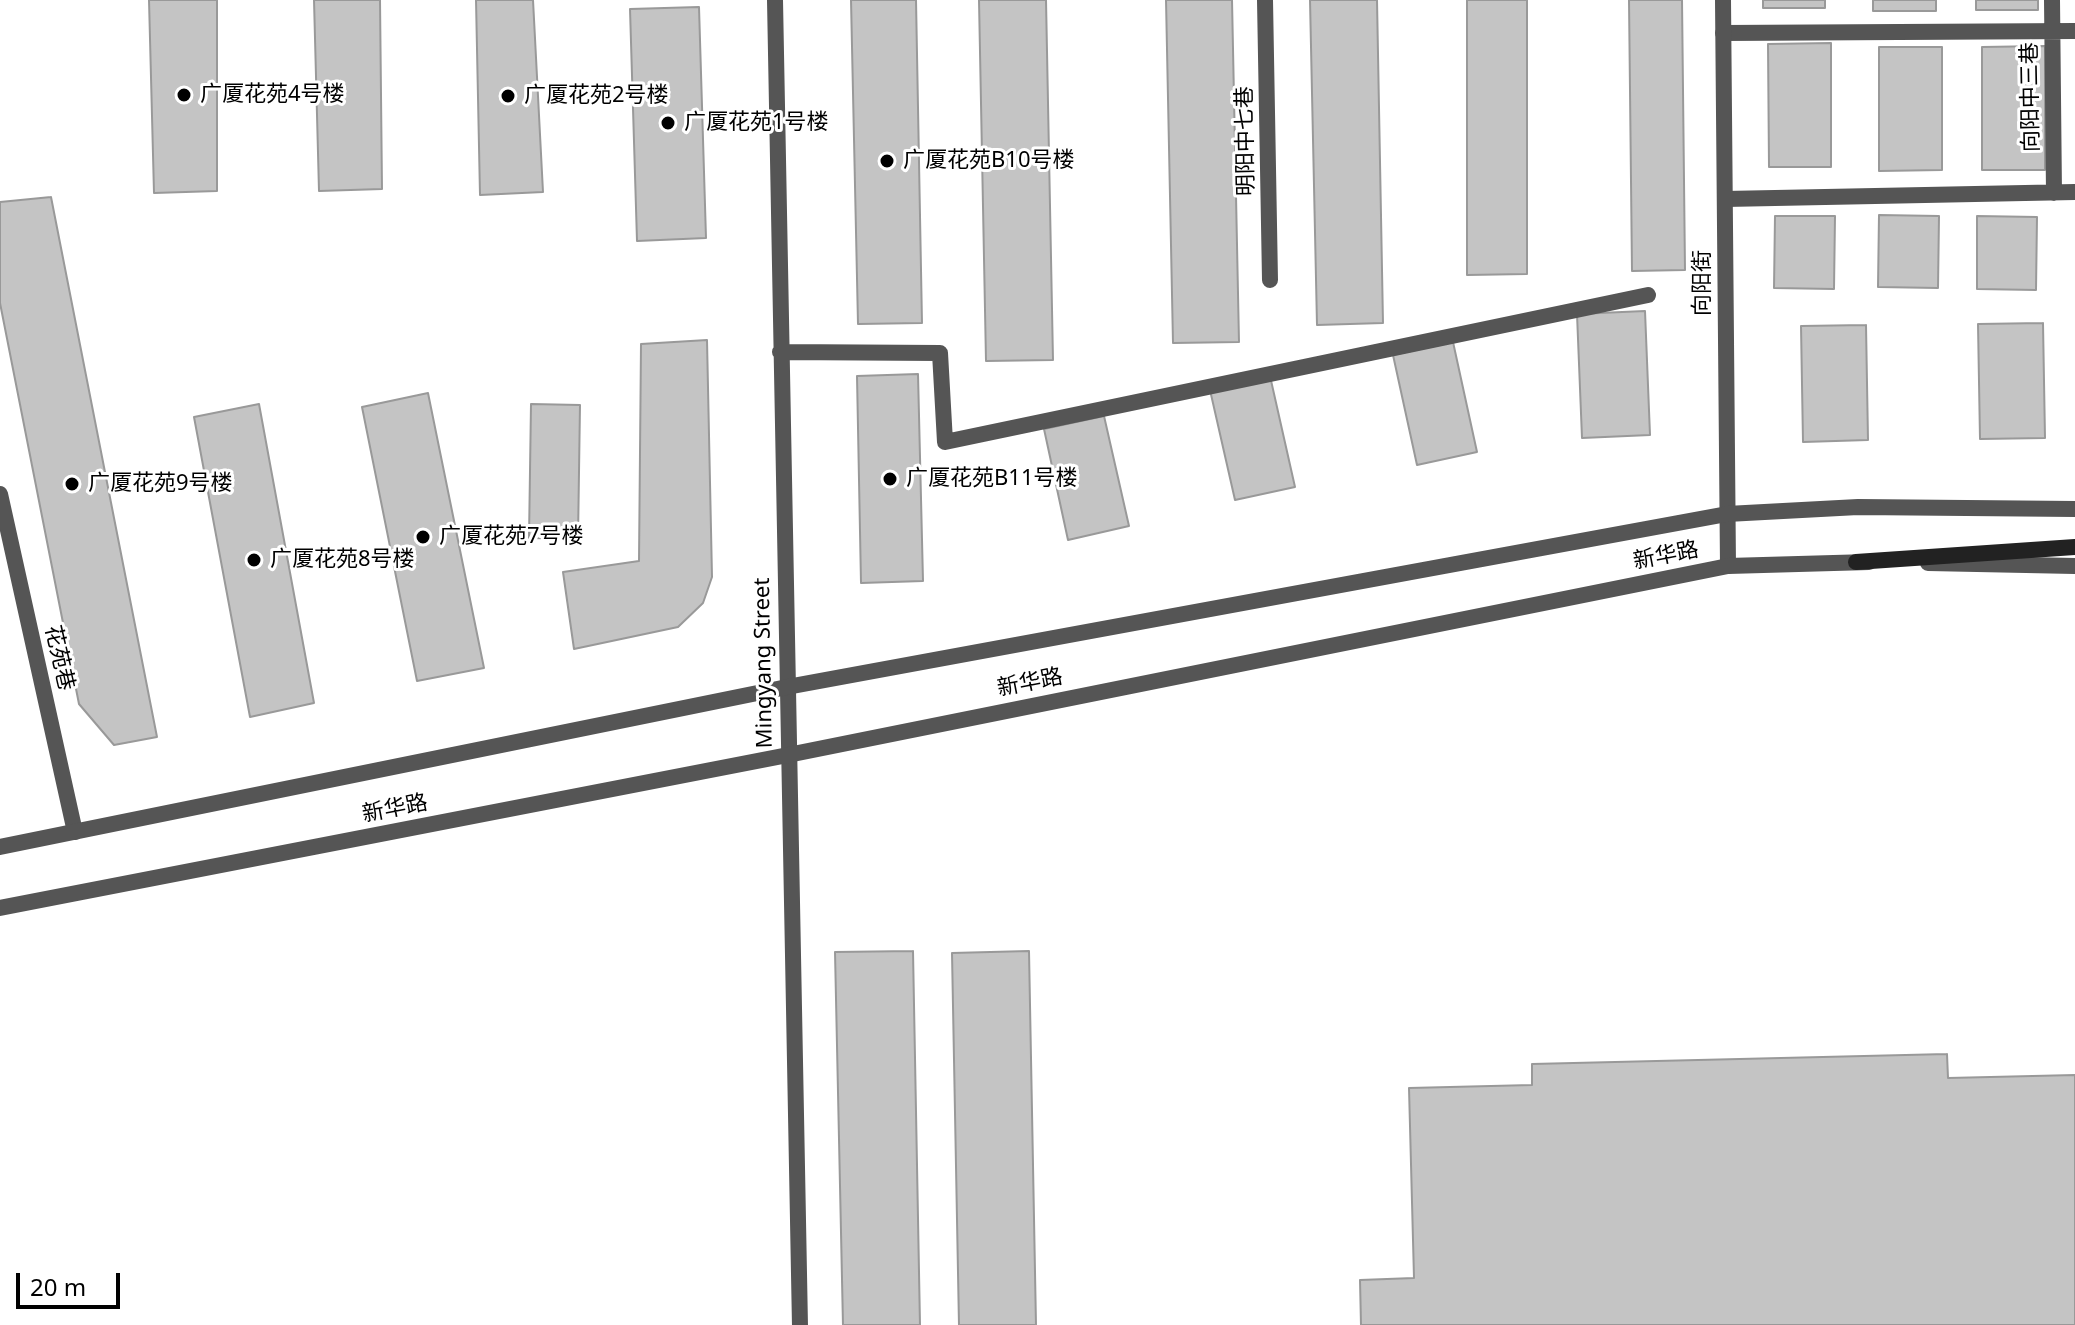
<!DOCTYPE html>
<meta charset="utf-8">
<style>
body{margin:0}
#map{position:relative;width:2075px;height:1325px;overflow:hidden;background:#fff;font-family:"Noto Sans",sans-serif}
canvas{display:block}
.scale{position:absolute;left:16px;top:1273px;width:104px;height:36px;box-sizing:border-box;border:4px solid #000;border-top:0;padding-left:10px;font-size:24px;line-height:28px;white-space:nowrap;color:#000;-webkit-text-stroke:6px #fff;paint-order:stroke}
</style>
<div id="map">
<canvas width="2075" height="1325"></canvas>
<div class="scale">20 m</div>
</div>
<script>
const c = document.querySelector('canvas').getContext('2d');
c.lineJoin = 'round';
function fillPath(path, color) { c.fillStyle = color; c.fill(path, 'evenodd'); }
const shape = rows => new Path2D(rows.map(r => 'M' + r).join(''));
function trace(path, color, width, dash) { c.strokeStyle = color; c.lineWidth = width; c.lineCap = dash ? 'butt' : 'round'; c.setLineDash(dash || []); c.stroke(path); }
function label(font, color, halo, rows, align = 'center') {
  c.font = font + ' "Noto Sans","Noto Sans SC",sans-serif'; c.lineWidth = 6; c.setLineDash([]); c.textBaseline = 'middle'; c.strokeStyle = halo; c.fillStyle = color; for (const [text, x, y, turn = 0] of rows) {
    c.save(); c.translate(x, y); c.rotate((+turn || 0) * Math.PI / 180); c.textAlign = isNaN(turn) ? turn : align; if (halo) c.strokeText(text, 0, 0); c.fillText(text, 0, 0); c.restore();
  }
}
const building = shape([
 [149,0,217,0,217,191,154,193,149,0],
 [314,0,380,0,382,189,319,191,314,0],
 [476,0,533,0,543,192,480,195,476,0],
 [851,0,916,0,922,323,858,324,851,0],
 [979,0,1046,0,1053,360,986,361,979,0],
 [1166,0,1232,0,1239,342,1173,343,1166,0],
 [1310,0,1377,0,1383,323,1317,325,1310,0],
 [1467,0,1527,0,1527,274,1467,275,1467,0],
 [1629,0,1682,0,1685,270,1632,271,1629,0],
 [1763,0,1825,0,1825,8,1763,8,1763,0],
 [1873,0,1936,0,1936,11,1873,11,1873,0],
 [1976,0,2038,0,2038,10,1976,10,1976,0],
 [699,7,706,238,637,241,630,9,699,7],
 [1831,43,1831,167,1769,167,1768,44,1831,43],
 [2045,46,2045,170,1982,170,1982,47,2045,46],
 [1879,47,1942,47,1942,170,1879,171,1879,47],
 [51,197,157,737,114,745,79,704,0,303,0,202,51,197],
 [1879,215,1939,216,1938,288,1878,287,1879,215],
 [1775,216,1835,216,1834,289,1774,288,1775,216],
 [1977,216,2037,217,2036,290,1977,289,1977,216],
 [1645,311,1650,435,1582,438,1577,314,1645,311],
 [2043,323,2045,438,1980,439,1978,324,2043,323],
 [1866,325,1868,440,1803,442,1801,326,1866,325],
 [707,340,712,577,703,603,678,627,574,649,563,572,639,561,641,344,707,340],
 [1453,342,1477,452,1417,465,1393,355,1453,342],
 [918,374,923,581,861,583,857,376,918,374],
 [1270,376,1295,487,1235,500,1210,390,1270,376],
 [428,393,484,668,417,681,362,407,428,393],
 [259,404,314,703,250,717,194,417,259,404],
 [531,404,580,405,578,539,529,538,531,404],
 [1104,416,1129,526,1068,540,1044,429,1104,416],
 [913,951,920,1325,843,1325,835,952,913,951],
 [1029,951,1036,1325,959,1325,952,953,1029,951],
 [1947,1054,1948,1078,2075,1075,2075,1325,1361,1325,1360,1280,1414,1278,1409,1088,1532,1085,1532,1064,1947,1054]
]);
const service = shape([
 [1265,0,1270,280],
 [2052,0,2054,193],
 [1723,33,2075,31],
 [1725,199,2075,192]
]);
const minor = shape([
 [775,0,800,1325],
 [1723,0,1728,566],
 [780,352,940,353,945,442,1648,295],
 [0,494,75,832]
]);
const tertiary = shape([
 [1928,563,2075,566],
 [0,847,787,687,1727,514,1858,507,2075,509],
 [0,908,788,755,1728,566,1869,562]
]);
const secondary = shape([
 [1856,562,2075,547]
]);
const markers = [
 [184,95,8,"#000"],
 [508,96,8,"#000"],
 [668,123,8,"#000"],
 [887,161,8,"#000"],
 [890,479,8,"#000"],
 [72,484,8,"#000"],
 [423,537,8,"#000"],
 [254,560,8,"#000"]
];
const poiNames = [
 ["广厦花苑4号楼",200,95],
 ["广厦花苑2号楼",524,96],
 ["广厦花苑1号楼",684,123],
 ["广厦花苑B10号楼",903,161],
 ["广厦花苑B11号楼",906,479],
 ["广厦花苑9号楼",88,484],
 ["广厦花苑7号楼",439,537],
 ["广厦花苑8号楼",270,560]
];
const streetNames = [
 ["向阳中三巷",2031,97,-91],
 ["明阳中七巷",1246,141,-91],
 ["向阳街",1703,283,-90],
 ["新华路",1666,556,-11],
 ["花苑巷",59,658,77],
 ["Mingyang Street",764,663,-91],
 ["新华路",1030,683,-11],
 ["新华路",395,809,-11]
];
fillPath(building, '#c4c4c4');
trace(building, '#999', 2);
trace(service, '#555', 16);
trace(minor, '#555', 16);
trace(tertiary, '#555', 16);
trace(secondary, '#222', 16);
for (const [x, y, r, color] of markers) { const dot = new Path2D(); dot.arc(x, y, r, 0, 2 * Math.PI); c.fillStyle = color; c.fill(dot); trace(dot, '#fff', 3); }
label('22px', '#000', '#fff', poiNames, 'left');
label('22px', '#000', '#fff', streetNames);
</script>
